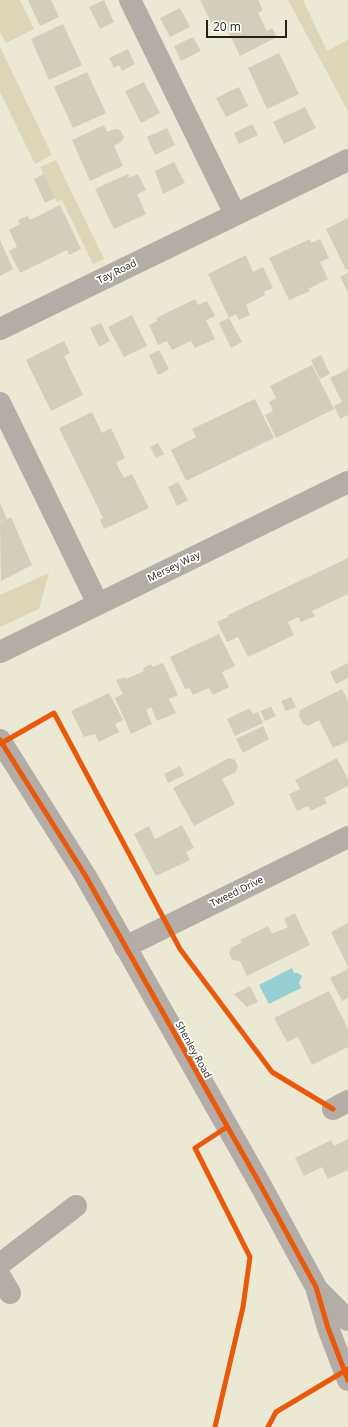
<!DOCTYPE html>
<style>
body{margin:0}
#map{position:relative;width:348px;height:1427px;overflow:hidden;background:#ebe8d4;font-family:"Open Sans",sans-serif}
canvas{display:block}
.scale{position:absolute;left:206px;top:20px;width:81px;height:18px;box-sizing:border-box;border:2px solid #252215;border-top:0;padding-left:5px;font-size:12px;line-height:14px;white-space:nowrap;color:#252215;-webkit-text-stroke:3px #fff;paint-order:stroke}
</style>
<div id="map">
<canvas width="348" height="1427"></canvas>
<div class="scale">20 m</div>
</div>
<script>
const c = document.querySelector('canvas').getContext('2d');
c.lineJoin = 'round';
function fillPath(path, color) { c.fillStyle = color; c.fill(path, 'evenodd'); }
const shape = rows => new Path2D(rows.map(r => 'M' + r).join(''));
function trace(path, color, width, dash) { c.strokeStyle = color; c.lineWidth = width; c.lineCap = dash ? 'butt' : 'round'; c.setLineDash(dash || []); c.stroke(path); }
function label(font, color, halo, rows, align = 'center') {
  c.font = font + ' "Open Sans",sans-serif'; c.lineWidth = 3.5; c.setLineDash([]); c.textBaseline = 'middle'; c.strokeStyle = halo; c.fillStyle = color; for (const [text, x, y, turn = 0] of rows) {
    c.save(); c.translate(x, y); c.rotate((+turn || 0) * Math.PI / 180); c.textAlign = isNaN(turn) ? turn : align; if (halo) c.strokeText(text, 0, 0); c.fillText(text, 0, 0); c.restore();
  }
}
const green = shape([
 [0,0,20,0,34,29,6,43,0,32],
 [288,0,303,0,327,51,348,40,348,111],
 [0,47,52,155,35,164,0,92],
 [56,160,104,259,93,264,62,200,57,202,40,167],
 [49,573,39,609,0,627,0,595]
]);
const water = shape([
 [292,968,294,973,298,973,302,976,299,983,301,988,269,1004,259,985]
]);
const building = shape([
 [28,0,51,0,59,17,40,26],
 [104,0,114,22,100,29,89,7],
 [200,0,258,0,263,10,258,13,267,31,272,28,277,37,240,56,223,21,213,26],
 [180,8,190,27,170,37,160,18],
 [63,24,82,65,49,80,31,39],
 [193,37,201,51,181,61,174,46],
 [128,49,135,64,122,71,119,65,114,68,109,58],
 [279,53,299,94,267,109,248,68],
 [87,72,106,113,73,128,54,87],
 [144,82,160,113,141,123,125,91],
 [239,87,248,106,226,117,216,98],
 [305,107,316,128,284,144,273,122],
 [252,124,258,135,239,144,234,133],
 [104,125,107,132,115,129,120,130,124,137,121,142,114,146,123,166,90,181,72,140],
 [167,128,175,145,155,155,147,137],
 [174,162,185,183,163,194,155,171],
 [44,174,55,198,45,203,34,179],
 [128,174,129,178,138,174,146,190,137,194,146,214,114,229,95,189],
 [60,205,81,249,69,255,67,250,20,273,9,251,17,247,9,230,20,224,18,220,28,216,30,220],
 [348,218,348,269,346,270,326,229],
 [310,239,311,243,320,239,329,258,320,262,328,279,308,289,310,291,289,300,269,258],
 [0,240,13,269,0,276],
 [246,255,253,272,263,267,273,288,264,292,265,295,246,305,250,315,239,320,236,314,229,318,242,342,231,348,219,323,229,318,208,274],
 [348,273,348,292,340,277],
 [195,299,198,305,207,301,215,316,206,320,215,339,195,348,191,341,172,350,167,341,158,345,149,325,157,321,156,318],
 [132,315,147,346,124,357,108,327],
 [101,323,110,341,99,347,90,328],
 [64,341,70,353,64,356,83,395,51,411,26,360],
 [159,350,169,369,158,375,149,355],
 [321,355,330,374,320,379,311,360],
 [312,365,334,409,276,438,265,415,273,411,269,402,276,398,270,386],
 [348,369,348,415,340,419,334,406,342,402,330,378],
 [255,399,274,438,186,481,171,450,196,437,192,429],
 [92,412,102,433,111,428,125,458,116,463,124,478,132,474,149,508,104,529,100,520,103,518,59,428],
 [158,443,164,454,156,458,150,447],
 [178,482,188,500,177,506,168,487],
 [0,503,7,519,0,522],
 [11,517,32,565,1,581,0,523],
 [348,558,348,594,312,611,315,616,301,622,298,617,288,622,294,635,248,657,238,637,227,642,217,622,228,617,228,615],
 [219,634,235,666,222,672,229,687,213,695,209,688,193,695,189,688,185,689,170,657],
 [163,663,178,695,169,699,176,713,157,721,151,707,146,710,152,724,131,734,115,698,123,694,116,680,125,677,126,679,144,671,143,668,151,664,152,667],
 [348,663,348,678,336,684,330,672],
 [342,689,348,700,348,741,333,748,319,720,308,726,303,724,299,716,300,710],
 [109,693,123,720,115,724,119,732,99,742,95,734,84,737,71,711],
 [291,697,296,707,286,711,281,701],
 [271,707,276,716,265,721,260,711],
 [250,708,253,714,258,712,263,723,235,736,227,719],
 [263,726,269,739,243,753,236,739],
 [229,758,235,760,238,766,236,772,222,779,235,804,194,826,173,788],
 [337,758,348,779,348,786,324,798,327,803,311,811,308,806,297,811,289,794,300,789,295,780],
 [180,766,184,775,168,783,164,774],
 [182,825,194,848,186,852,190,860,156,876,134,834,149,826,155,839],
 [295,913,310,945,247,976,240,961,232,960,229,953,231,948,242,942,240,940,268,926,272,934,288,927,284,919],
 [348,923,348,967,331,932],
 [348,969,348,998,342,1001,330,978],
 [250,986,258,1002,247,1007,234,994],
 [329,991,348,1029,348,1047,312,1065,298,1037,287,1042,274,1018],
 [348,1139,348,1170,328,1179,322,1167,304,1176,295,1158,331,1140,334,1146]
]);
const minor = shape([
 [130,0,235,214],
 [0,329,348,160],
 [0,403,98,604],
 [0,652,348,482],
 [125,947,348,837],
 [333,1109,348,1101],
 [0,1264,76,1206],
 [0,1276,10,1293]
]);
const tertiary = shape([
 [0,740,85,875,261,1186,316,1287,328,1328,348,1380],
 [318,1290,348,1320]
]);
const cycleway = shape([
 [0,740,85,875,261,1186,316,1287,328,1328,348,1380],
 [0,744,54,713,180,949,272,1072,333,1109],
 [215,1427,243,1307,250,1257,195,1148,227,1127],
 [268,1427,276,1412,348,1369]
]);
const streetNames = [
 ["Tay Road",117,272,-26],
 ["Mersey Way",174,567,-26],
 ["Tweed Drive",237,892,-26],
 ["Shenley Road",193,1050,61]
];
fillPath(green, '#dcd6b6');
fillPath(water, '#97ced3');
fillPath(building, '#d2ceba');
trace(minor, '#b4aca6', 22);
trace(tertiary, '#b4aca6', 22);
trace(cycleway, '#e8590c', 5);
label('10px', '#252215', '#fff', streetNames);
</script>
